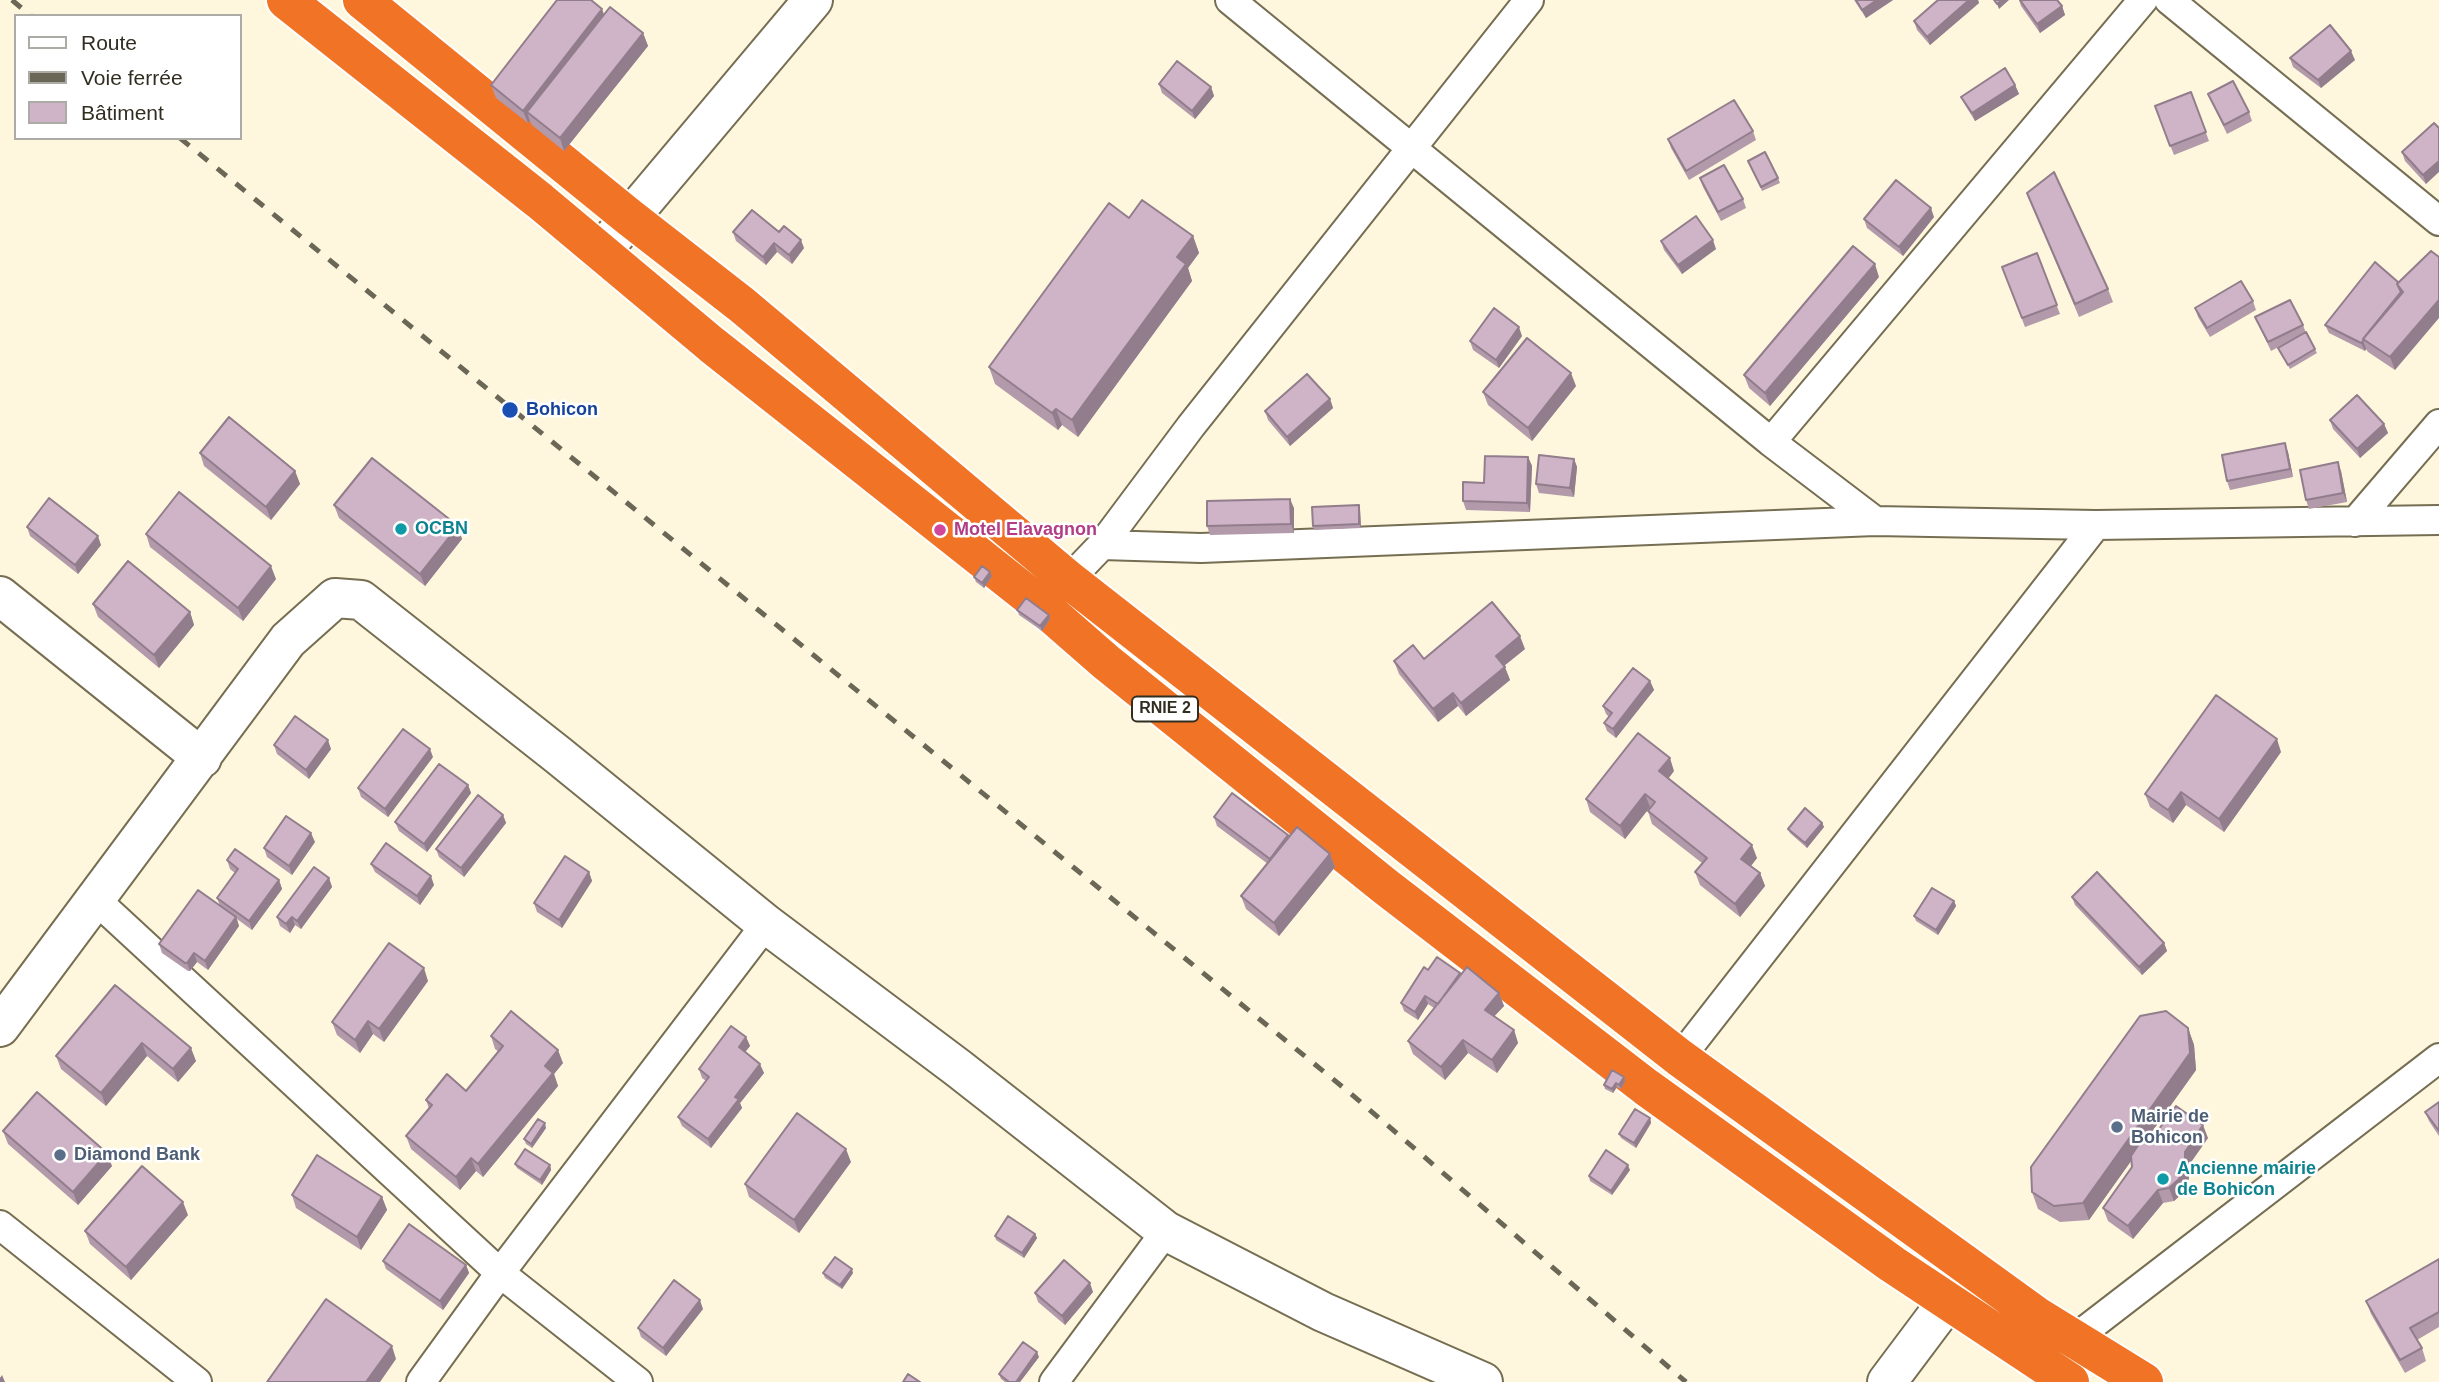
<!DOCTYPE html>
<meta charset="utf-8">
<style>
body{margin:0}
#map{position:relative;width:2439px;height:1382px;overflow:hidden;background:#fef7dd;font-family:Arial,sans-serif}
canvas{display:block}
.legend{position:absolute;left:14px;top:14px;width:228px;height:126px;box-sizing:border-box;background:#fff;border:2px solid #adaba6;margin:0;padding:9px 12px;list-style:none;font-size:21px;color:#312e21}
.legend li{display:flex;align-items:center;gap:14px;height:35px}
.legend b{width:35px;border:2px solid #adaba6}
</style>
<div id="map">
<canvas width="2439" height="1382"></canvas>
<ul class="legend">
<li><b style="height:9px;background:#fff"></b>Route</li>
<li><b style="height:9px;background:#6b6756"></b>Voie ferrée</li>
<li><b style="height:19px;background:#cfb3c7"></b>Bâtiment</li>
</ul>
</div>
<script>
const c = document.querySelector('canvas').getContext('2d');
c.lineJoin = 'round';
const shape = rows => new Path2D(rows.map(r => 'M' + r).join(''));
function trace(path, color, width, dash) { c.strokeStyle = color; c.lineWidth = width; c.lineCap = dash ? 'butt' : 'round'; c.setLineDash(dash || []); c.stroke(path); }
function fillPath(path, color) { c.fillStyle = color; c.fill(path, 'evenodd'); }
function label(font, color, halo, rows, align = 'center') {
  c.font = font + ' Arial,sans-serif'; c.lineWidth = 5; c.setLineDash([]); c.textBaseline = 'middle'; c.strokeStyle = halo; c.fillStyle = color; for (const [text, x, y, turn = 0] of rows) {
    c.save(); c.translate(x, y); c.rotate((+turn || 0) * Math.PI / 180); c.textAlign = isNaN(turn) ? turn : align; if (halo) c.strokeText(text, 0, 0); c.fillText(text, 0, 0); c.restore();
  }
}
const street = shape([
 [1230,0,1771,442,1875,521],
 [2169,0,2439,221],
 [1771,442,2143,0],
 [2355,522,2439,424],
 [1102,545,1201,548,1875,521,2096,525,2439,520],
 [1055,594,1102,545,1191,426,1529,0],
 [96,900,500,1273,638,1382],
 [1680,1058,2096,525],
 [0,1225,197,1382],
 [2074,1339,2439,1058],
 [421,1382,500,1273,766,924],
 [1054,1382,1166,1231]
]);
const secondary = shape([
 [601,252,813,0],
 [0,596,202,758],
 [0,1027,288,640,335,598,361,600,558,755,766,924,958,1068,1166,1231,1323,1312,1483,1382],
 [1887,1382,1947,1302,1966,1272]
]);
const highway = shape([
 [286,0,540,201,712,345,1043,607,1106,662,1386,887,1646,1087,1892,1264,2070,1382],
 [362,0,629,217,742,305,1069,580,1680,1058,2037,1316,2144,1382]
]);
const rail = shape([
 [12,0,31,16],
 [180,138,1350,1093,1686,1382]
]);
const wall = shape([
 [1854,0,1893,0,1866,18],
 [1938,0,1978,0,1979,3,1930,45,1917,30,1914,21],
 [2019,0,2057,0,2062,6,2065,15,2040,33,2021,6],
 [604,14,643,33,648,46,564,151,532,125,530,121,528,123,496,98,491,85],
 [2290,58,2355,60,2321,88,2293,67],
 [1159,84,1211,87,1214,96,1195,119,1162,93],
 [2015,85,2019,94,1975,121,1965,105,1961,97],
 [2191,92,2209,141,2174,155,2155,106],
 [2208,94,2249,112,2252,121,2227,134],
 [2434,123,2426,184,2405,161,2402,152],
 [1753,131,1756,140,1689,180,1671,148,1668,139],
 [1748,161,1778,178,1780,183,1762,191],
 [1700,178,1743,199,1746,208,1721,221,1703,187],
 [2027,193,2108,289,2113,302,2079,317],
 [1934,217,1903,256,1867,228,1864,219],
 [1129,218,1193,236,1199,253,1188,268,1192,281,1078,437,1062,425,1058,430,995,384,989,367],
 [733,232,779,232,804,248,792,264,777,252,766,265,736,241],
 [1661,241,1716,249,1682,274,1664,250],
 [2431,251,2395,370,2368,352,2366,349,2365,351,2329,333,2325,325,2398,282],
 [2037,253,2060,314,2025,327,2002,267],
 [1879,277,1770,406,1749,388,1744,375],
 [2253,301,2256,310,2210,337,2198,317,2195,308],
 [2255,317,2303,325,2306,333,2317,353,2290,369,2278,348,2292,340,2271,351],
 [1522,336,1499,368,1473,350,1470,341],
 [1576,386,1532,441,1488,405,1483,392],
 [1330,399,1333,408,1290,446,1268,420,1265,411],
 [2330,420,2384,424,2388,433,2360,458,2333,429],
 [2288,452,2293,477,2230,490,2227,481],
 [200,453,295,471,300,484,271,520,204,466],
 [1528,457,1532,466,1530,512,1466,510,1463,501],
 [1574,459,1577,467,1574,497,1539,493,1536,484],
 [2341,471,2347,502,2309,509,2306,500],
 [334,505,462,539,425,586,339,518],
 [1359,505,1360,509,1361,528,1314,530,1313,526],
 [1294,508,1294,533,1210,535,1207,526],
 [27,527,101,545,78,574,30,536],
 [146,534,276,579,243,621,150,547],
 [992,576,984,588,976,582,974,577],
 [93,604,190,612,194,625,159,668,98,617],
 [1017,610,1050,619,1042,631,1019,615],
 [1525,649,1504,666,1510,680,1466,716,1458,706,1438,722,1399,674,1394,661],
 [1650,681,1654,690,1616,738,1607,731,1604,723,1609,717,1606,714,1603,706],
 [274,745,331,749,309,779,277,754],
 [2281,752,2224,832,2186,805,2173,823,2150,807,2145,794],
 [433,757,388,817,361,797,358,788],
 [1674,771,1668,779,1757,858,1751,866,1760,873,1765,886,1740,917,1700,885,1695,872,1702,863,1652,824,1648,811,1650,807,1625,839,1590,812,1586,799],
 [468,785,471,793,427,852,399,831,395,822],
 [503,815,506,823,464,877,439,857,436,849],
 [1214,817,1288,835,1289,837,1330,854,1335,867,1279,936,1246,909,1241,896,1268,864,1217,826],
 [1822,823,1824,827,1807,848,1790,833,1788,829],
 [315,842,292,875,267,857,264,848],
 [227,860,279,880,282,889,252,930,237,919,239,926,208,970,197,962,190,971,188,971,162,953,159,944,220,906,217,898,235,873,230,869],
 [371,864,434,885,420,905,375,872],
 [589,872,592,881,562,928,537,912,534,903],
 [329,878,332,887,301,929,295,925,290,933,280,926,277,917],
 [2072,897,2164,943,2167,951,2142,975,2075,905],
 [1954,901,1956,906,1938,935,1916,921,1914,916],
 [1428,970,1460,973,1461,974,1499,993,1504,1006,1494,1016,1514,1030,1518,1043,1497,1073,1468,1053,1445,1080,1413,1054,1408,1041,1434,1008,1428,1004,1418,1020,1404,1011,1401,1003],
 [428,981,384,1042,373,1034,360,1053,337,1035,332,1022],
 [115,985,196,1061,178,1082,147,1056,106,1106,61,1069,56,1056],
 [2188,1028,2194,1045,2196,1070,2150,1134,2208,1138,2189,1165,2189,1178,2184,1192,2174,1201,2163,1203,2133,1239,2108,1221,2103,1208,2132,1167,2131,1161,2089,1220,2060,1222,2038,1209,2032,1192],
 [491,1036,563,1063,554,1074,558,1086,483,1177,476,1171,460,1190,411,1149,406,1136,429,1109,426,1100,466,1091,499,1052,495,1049],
 [746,1037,750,1046,745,1052,764,1073,740,1103,742,1108,711,1148,682,1126,678,1117,706,1081,702,1078,699,1069],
 [1624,1077,1625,1081,1621,1089,1617,1087,1613,1093,1605,1089,1604,1085],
 [2439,1102,2439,1136,2429,1121,2425,1112],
 [1650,1118,1651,1123,1636,1148,1621,1138,1619,1134],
 [546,1128,532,1148,526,1144,524,1139],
 [3,1131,112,1166,78,1205,8,1144],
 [851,1162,799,1233,749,1197,745,1184],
 [515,1164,550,1165,551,1170,542,1185,517,1168],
 [1630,1170,1612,1195,1590,1181,1589,1176],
 [292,1195,382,1197,387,1210,361,1250,296,1208],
 [188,1215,131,1280,90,1244,85,1231],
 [1035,1234,1037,1238,1024,1258,996,1240,995,1236],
 [2439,1259,2439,1327,2417,1340,2422,1348,2426,1361,2405,1373,2371,1314,2366,1301],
 [383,1261,466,1265,469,1273,443,1310,386,1269],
 [823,1273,853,1273,842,1289,825,1278],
 [1093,1292,1065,1325,1038,1302,1035,1293],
 [703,1309,666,1356,641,1337,638,1328],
 [1039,1357,1020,1382,1005,1382,1001,1379,999,1374]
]);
const shadedWall = shape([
 [1877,0,1893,0,1866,18,1862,10],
 [1969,0,1978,0,1979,3,1930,45,1927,37],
 [2002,0,2009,0,1999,9,1997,4],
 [2062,6,2065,15,2040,33,2037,24],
 [602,9,607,22,527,112,530,121,528,123,523,111],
 [643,33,648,46,564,151,560,138],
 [2351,51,2355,60,2321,88,2318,80],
 [2015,85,2019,94,1975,121,1972,113],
 [1211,87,1214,96,1195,119,1192,111],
 [2439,161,2439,172,2426,184,2423,175],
 [1931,208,1934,217,1903,256,1899,247],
 [1193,236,1199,253,1188,268,1192,281,1078,437,1072,420,1177,257],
 [801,240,804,248,792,264,789,255],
 [1713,240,1716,249,1682,274,1678,265],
 [774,243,777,252,766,265,763,257],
 [1875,264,1879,277,1770,406,1765,393],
 [2439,300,2439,318,2395,370,2390,357],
 [1519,327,1522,336,1499,368,1496,360],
 [2363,340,2366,349,2365,351,2361,343],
 [1571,373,1576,386,1532,441,1528,428],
 [1330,399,1333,408,1290,446,1287,437],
 [1056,409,1062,425,1058,430,1052,413],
 [2384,424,2388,433,2360,458,2357,449],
 [2285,443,2288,452,2293,477,2290,469],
 [1528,457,1532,466,1530,512,1527,503],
 [1574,459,1577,467,1574,497,1570,488],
 [2338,462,2341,471,2347,502,2343,493],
 [295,471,300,484,271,520,266,507],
 [1290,499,1294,508,1294,533,1291,524],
 [1359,505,1360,509,1361,528,1359,524],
 [458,526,462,539,425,586,420,574],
 [98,536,101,545,78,574,75,565],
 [271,566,276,579,243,621,238,608],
 [990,572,992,576,984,588,982,583],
 [190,612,194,625,159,668,154,655],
 [1049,615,1050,619,1042,631,1040,626],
 [1520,636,1525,649,1500,669,1496,656],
 [1505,667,1510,680,1466,716,1461,703],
 [1650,681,1654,690,1616,738,1613,729],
 [1453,693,1458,706,1438,722,1433,709],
 [2277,739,2281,752,2224,832,2219,819],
 [328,740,331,749,309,779,306,770],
 [430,749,433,757,388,817,385,809],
 [1670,758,1674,771,1664,784,1659,771],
 [468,785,471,793,427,852,424,844],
 [2181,792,2186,805,2173,823,2168,810],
 [1645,794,1650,807,1625,839,1620,826],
 [503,815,506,823,464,877,461,868],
 [1822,823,1824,827,1807,848,1805,843],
 [311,833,315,842,292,875,289,866],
 [1752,845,1757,858,1746,872,1741,859],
 [1330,854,1335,867,1279,936,1274,923],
 [589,872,592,881,562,928,559,920],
 [1760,873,1765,886,1740,917,1735,904],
 [431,876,434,885,420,905,417,896],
 [329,878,332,887,301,929,297,921],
 [279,880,282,889,252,930,249,921],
 [1954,901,1956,906,1938,935,1936,930],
 [236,917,239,926,208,970,205,961],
 [292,917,295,925,290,933,286,924],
 [2164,943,2167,951,2142,975,2139,967],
 [194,953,197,962,190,971,187,963],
 [424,968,428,981,384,1042,379,1029],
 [1499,993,1504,1006,1489,1022,1485,1010],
 [1425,996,1428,1004,1418,1020,1415,1012],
 [368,1021,373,1034,360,1053,355,1040],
 [2188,1028,2194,1045,2196,1070,2089,1220,2083,1203],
 [1514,1030,1518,1043,1497,1073,1492,1060],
 [746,1037,750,1046,742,1056,739,1047],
 [1463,1040,1468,1053,1445,1080,1441,1067],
 [142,1043,147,1056,106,1106,101,1093],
 [191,1048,196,1061,178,1082,173,1069],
 [558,1050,563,1063,554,1074,558,1086,483,1177,478,1164,545,1066],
 [760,1064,764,1073,740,1103,742,1108,711,1148,708,1139,735,1097],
 [1624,1077,1625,1081,1621,1089,1619,1085],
 [1616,1083,1617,1087,1613,1093,1612,1089],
 [1650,1118,1651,1123,1636,1148,1634,1143],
 [545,1123,546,1128,532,1148,531,1144],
 [2203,1125,2208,1138,2189,1165,2189,1178,2184,1192,2174,1201,2169,1188,2185,1152],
 [846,1149,851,1162,799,1233,794,1220],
 [107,1153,112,1166,78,1205,73,1192],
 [471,1158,476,1171,460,1190,456,1177],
 [550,1165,551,1170,542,1185,540,1180],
 [1628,1165,1630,1170,1612,1195,1611,1191],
 [2158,1190,2163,1203,2133,1239,2128,1226],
 [382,1197,387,1210,361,1250,357,1237],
 [183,1202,188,1215,131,1280,126,1267],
 [1035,1234,1037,1238,1024,1258,1022,1253],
 [466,1265,469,1273,443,1310,440,1301],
 [852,1269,853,1273,842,1289,840,1285],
 [1090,1283,1093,1292,1065,1325,1062,1316],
 [700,1300,703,1309,666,1356,663,1348],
 [392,1346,396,1359,380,1382,366,1382],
 [1037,1352,1039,1357,1020,1382,1016,1382],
 [2,1375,5,1382,0,1382,0,1378]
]);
const building = shape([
 [557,0,591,0,602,9,523,111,491,85,557,0],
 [1856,0,1877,0,1862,10,1856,0],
 [1938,0,1969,0,1927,37,1914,21,1938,0],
 [1994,0,2002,0,1997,4,1994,0],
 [2020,0,2057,0,2062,6,2037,24,2020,0],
 [610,7,643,33,560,138,527,112,610,7],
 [2330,25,2351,51,2318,80,2290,58,2330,25],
 [1177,61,1211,87,1192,111,1159,84,1177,61],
 [2005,68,2015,85,1972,113,1961,97,2005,68],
 [2233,81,2249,112,2224,125,2208,94,2233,81],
 [2191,92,2206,132,2170,146,2155,106,2191,92],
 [1734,100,1753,131,1686,171,1668,139,1734,100],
 [2434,123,2439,128,2439,161,2423,175,2402,152,2434,123],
 [1765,152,1778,178,1761,187,1748,161,1765,152],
 [1724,165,1743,199,1718,212,1700,178,1724,165],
 [2054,172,2108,289,2075,304,2027,193,2054,172],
 [1896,180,1931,208,1899,247,1864,219,1896,180],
 [1142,200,1193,236,1177,257,1186,264,1072,420,1056,409,1052,413,989,367,1109,203,1129,218,1142,200],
 [752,210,779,232,784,226,801,240,789,255,774,243,763,257,733,232,752,210],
 [1696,216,1713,240,1678,265,1661,241,1696,216],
 [1853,246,1875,264,1765,393,1744,375,1853,246],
 [2431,251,2439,257,2439,300,2390,357,2363,339,2403,292,2397,284,2431,251],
 [2037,253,2057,305,2022,318,2002,267,2037,253],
 [2375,262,2398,282,2397,284,2401,292,2363,339,2364,340,2361,343,2325,325,2375,262],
 [2241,281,2253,301,2207,328,2195,308,2241,281],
 [2290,300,2303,325,2268,342,2255,317,2290,300],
 [1494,308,1519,327,1496,360,1470,341,1494,308],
 [2306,332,2315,349,2288,365,2278,348,2306,332],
 [1527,338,1571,373,1528,428,1483,392,1527,338],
 [1307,374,1330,399,1287,437,1265,411,1307,374],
 [2357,395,2384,424,2357,449,2330,420,2357,395],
 [229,417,295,471,266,507,200,453,229,417],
 [2285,443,2290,469,2227,481,2222,455,2285,443],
 [1539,455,1574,459,1570,488,1536,484,1539,455],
 [1485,456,1528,457,1527,503,1463,501,1463,482,1484,483,1485,456],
 [372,458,458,526,420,574,334,505,372,458],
 [2338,462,2343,493,2306,500,2300,470,2338,462],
 [179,492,271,566,238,608,146,534,179,492],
 [49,498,98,536,75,565,27,527,49,498],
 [1290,499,1291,524,1207,526,1207,501,1290,499],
 [1359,505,1359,524,1313,526,1312,507,1359,505],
 [128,561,190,612,154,655,93,604,128,561],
 [982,566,990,572,982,583,974,577,982,566],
 [1026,598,1049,615,1040,626,1017,610,1026,598],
 [1492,602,1520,636,1496,656,1505,667,1461,703,1453,693,1433,709,1394,661,1413,645,1424,659,1492,602],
 [1633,668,1650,681,1613,729,1604,723,1612,713,1603,706,1633,668],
 [2216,695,2277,739,2219,819,2181,792,2168,810,2145,794,2216,695],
 [295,716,328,740,306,770,274,745,295,716],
 [403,729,430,749,385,809,358,788,403,729],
 [1638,733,1670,758,1659,771,1752,845,1741,859,1760,873,1735,904,1695,872,1707,858,1648,811,1655,802,1645,794,1620,826,1586,799,1638,733],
 [439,764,468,785,424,844,395,822,439,764],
 [1232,793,1288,835,1270,859,1214,817,1232,793],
 [478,795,503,815,461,868,436,849,478,795],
 [1805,808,1822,823,1805,843,1788,829,1805,808],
 [286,816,311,833,289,866,264,848,286,816],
 [1297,827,1330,854,1274,923,1241,896,1297,827],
 [386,843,431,876,417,896,371,864,386,843],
 [235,849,279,880,249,921,217,898,238,869,227,860,235,849],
 [565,856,589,872,559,920,534,903,565,856],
 [314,867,329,878,297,921,292,917,286,924,277,917,314,867],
 [2097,872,2164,943,2139,967,2072,897,2097,872],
 [1932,888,1954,901,1936,930,1914,916,1932,888],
 [198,890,236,917,205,961,194,953,187,963,185,963,159,944,198,890],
 [389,943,424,968,379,1029,368,1021,355,1040,332,1022,389,943],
 [1437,957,1460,973,1438,1004,1425,996,1415,1012,1401,1003,1424,967,1428,970,1437,957],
 [1467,967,1499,993,1485,1010,1514,1030,1492,1060,1463,1040,1441,1067,1408,1041,1467,967],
 [115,985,191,1048,173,1069,142,1043,101,1093,56,1056,115,985],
 [511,1011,558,1050,545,1066,553,1073,478,1164,471,1158,456,1177,406,1136,432,1105,426,1100,447,1074,466,1091,503,1046,491,1036,511,1011],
 [2166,1011,2188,1028,2190,1053,2083,1203,2054,1206,2032,1192,2031,1167,2140,1016,2166,1011],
 [731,1026,746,1037,739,1047,760,1064,735,1097,739,1099,708,1139,678,1117,709,1077,699,1069,731,1026],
 [1612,1070,1624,1077,1619,1085,1616,1083,1612,1089,1604,1085,1612,1070],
 [37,1092,107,1153,73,1192,3,1131,37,1092],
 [2439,1102,2439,1131,2425,1112,2439,1102],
 [2176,1106,2203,1125,2185,1152,2185,1165,2179,1179,2169,1188,2158,1190,2128,1226,2103,1208,2132,1167,2131,1156,2145,1135,2156,1133,2176,1106],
 [1635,1109,1650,1118,1634,1143,1619,1134,1635,1109],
 [797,1113,846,1149,794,1220,745,1184,797,1113],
 [538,1119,545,1123,531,1144,524,1139,538,1119],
 [525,1149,550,1165,540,1180,515,1164,525,1149],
 [1606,1150,1628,1165,1611,1191,1589,1176,1606,1150],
 [317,1155,382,1197,357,1237,292,1195,317,1155],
 [142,1166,183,1202,126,1267,85,1231,142,1166],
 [1008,1216,1035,1234,1022,1253,995,1236,1008,1216],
 [409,1224,466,1265,440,1301,383,1261,409,1224],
 [835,1257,852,1269,840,1285,823,1273,835,1257],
 [2439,1259,2439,1312,2410,1328,2422,1348,2400,1360,2366,1301,2439,1259],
 [1064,1260,1090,1283,1062,1316,1035,1293,1064,1260],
 [674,1280,700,1300,663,1348,638,1328,674,1280],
 [326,1299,392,1346,366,1382,267,1382,326,1299],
 [1023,1342,1037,1352,1016,1382,1009,1382,999,1374,1023,1342],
 [908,1374,920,1382,903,1382,908,1374]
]);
const markers = [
 [510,410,9,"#1a4fb4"],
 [401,529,7,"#0f9aa8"],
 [940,530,7,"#d1479c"],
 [2117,1127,7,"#5c6f8a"],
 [60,1155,7,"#5c6f8a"],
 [2163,1179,7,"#0f9aa8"]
];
const shields = [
 [1165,709,66]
];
const shieldNames = [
 ["RNIE 2",1165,709]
];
const transitNames = [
 ["Bohicon",526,410]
];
const cultureNames = [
 ["OCBN",415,529],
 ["Ancienne mairie",2177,1169],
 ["de Bohicon",2177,1190]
];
const hotelNames = [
 ["Motel Elavagnon",954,530]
];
const serviceNames = [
 ["Mairie de",2131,1117],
 ["Bohicon",2131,1138],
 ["Diamond Bank",74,1155]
];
trace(street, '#766e52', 32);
trace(secondary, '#766e52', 42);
trace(highway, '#fff', 42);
trace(street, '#fff', 28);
trace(secondary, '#fff', 38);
trace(highway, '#f17426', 38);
trace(rail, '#6b6756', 5, [12, 12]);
fillPath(wall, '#b29aab');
fillPath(shadedWall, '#917d8b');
fillPath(building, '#cfb3c7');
trace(building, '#917d8b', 2);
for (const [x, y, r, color] of markers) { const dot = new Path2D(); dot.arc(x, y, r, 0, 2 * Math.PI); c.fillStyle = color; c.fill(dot); trace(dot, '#fff', 2.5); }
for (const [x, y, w] of shields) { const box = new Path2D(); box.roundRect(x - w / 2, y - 12.5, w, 25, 5); c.fillStyle = '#fff'; c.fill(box); trace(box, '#312e21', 2); }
label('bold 16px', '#312e21', null, shieldNames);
label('bold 18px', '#164399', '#fff', transitNames, 'left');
label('bold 18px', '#0d838f', '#fff', cultureNames, 'left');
label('bold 18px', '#b23c85', '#fff', hotelNames, 'left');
label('bold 18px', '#4e5e75', '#fff', serviceNames, 'left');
</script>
